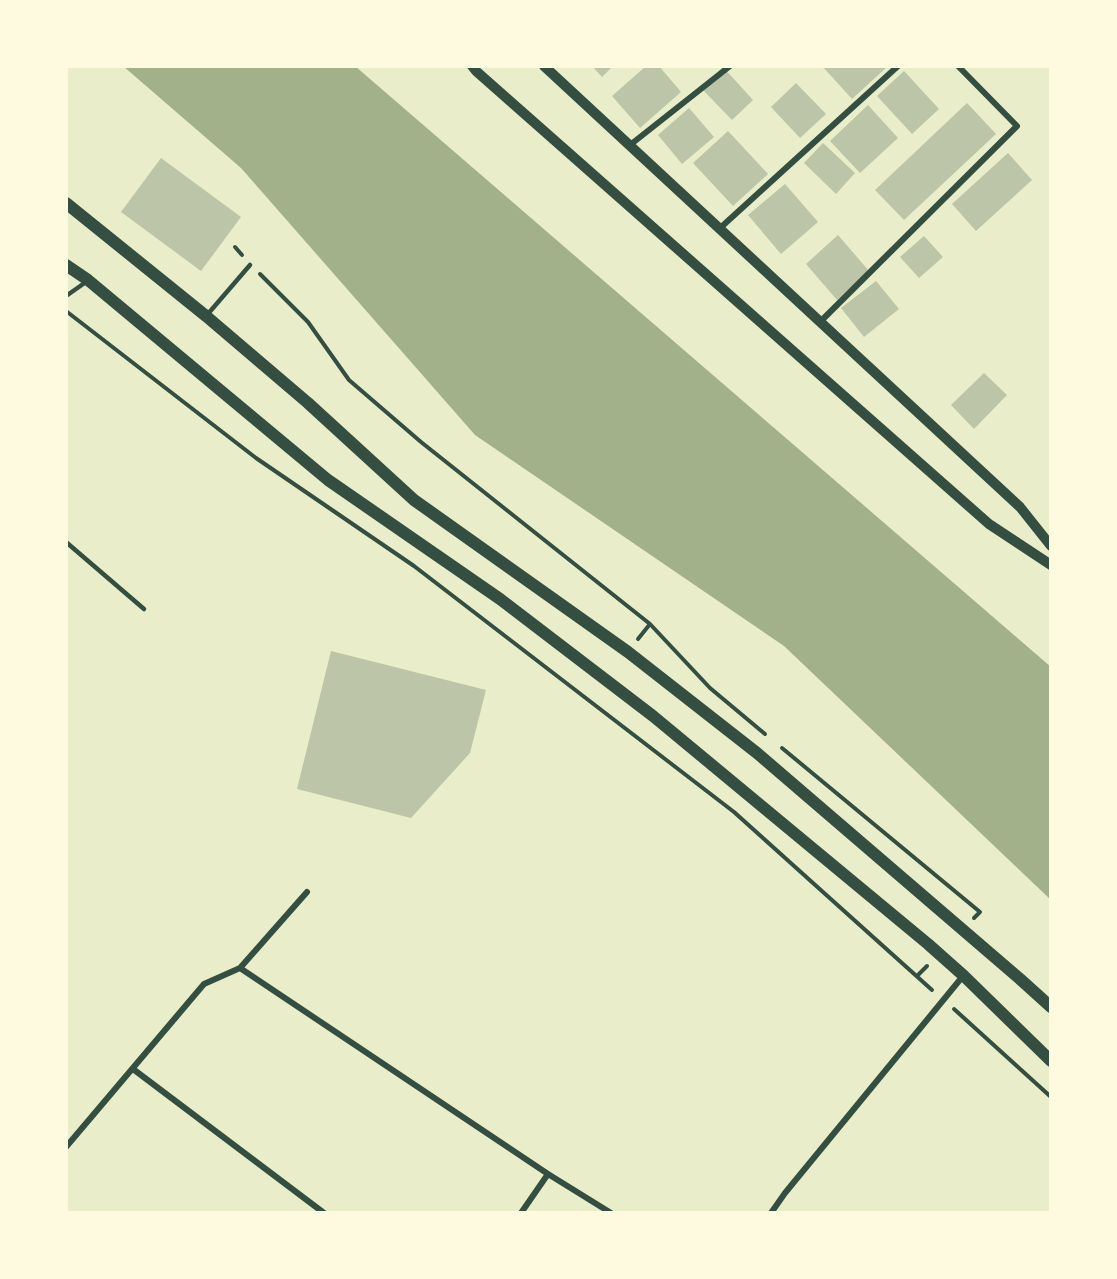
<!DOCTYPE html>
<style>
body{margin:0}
#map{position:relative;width:1117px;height:1279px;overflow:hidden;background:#e9edc9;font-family:Rubik,sans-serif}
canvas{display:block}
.frame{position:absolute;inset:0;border:68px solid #fefae0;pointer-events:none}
</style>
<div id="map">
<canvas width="1117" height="1279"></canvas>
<div class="frame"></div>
</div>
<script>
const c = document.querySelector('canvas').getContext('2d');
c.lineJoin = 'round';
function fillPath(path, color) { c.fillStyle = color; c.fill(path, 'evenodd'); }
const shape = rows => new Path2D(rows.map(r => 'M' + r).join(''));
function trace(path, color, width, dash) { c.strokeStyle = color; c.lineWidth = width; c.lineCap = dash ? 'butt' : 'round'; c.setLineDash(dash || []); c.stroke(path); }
const water = shape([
 [123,66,355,66,1051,667,1051,900,784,646,475,435,241,168]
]);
const building = shape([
 [592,66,613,66,602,77],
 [646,66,659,66,681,92,640,128,612,96],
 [822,66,888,66,852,99],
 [723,67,753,100,732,120,701,88],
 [904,71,939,109,912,134,877,96],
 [796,83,826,114,800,138,771,107],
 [967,103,996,134,904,220,875,190],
 [868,105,898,138,860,173,830,141],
 [689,108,714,137,682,164,658,135],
 [728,131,768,174,733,206,693,163],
 [823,143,855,173,836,194,804,163],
 [1008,153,1032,180,976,231,952,204],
 [161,158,241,217,201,271,121,212],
 [785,184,818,222,781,254,748,215],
 [838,235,869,271,837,300,806,264],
 [924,236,943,257,919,278,900,257],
 [876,281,899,309,864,337,841,308],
 [984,373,1007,395,974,429,951,405],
 [331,651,486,690,470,753,411,818,297,789]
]);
const path = shape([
 [235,247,242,255],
 [260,274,308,322,349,380,421,442,650,624,710,688,765,734],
 [66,311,256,458,414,566,734,812,932,990],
 [638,639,650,624],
 [782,748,980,912,974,918],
 [917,976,927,966],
 [954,1009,1051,1097]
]);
const service = shape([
 [66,296,86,282],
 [207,315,250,265],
 [66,542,144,609]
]);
const minor = shape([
 [630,145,730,66],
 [719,229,898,66],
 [820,322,1017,126,958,66],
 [240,968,548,1174,611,1213],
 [133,1069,324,1213],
 [66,1147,204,984,240,968,307,892],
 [521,1213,548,1174],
 [771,1213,785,1193,963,976]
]);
const tertiary = shape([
 [472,66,476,71,989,524,1051,565],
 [544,66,1020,507,1051,546]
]);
const secondary = shape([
 [66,203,206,316,308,403,414,500,628,652,757,753,1020,979,1051,1007],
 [66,265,88,280,328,480,500,599,653,716,928,944,964,976,1051,1061]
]);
fillPath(water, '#a3b18a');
fillPath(building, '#bcc5a7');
trace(path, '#344e41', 4);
trace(service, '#344e41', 4.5);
trace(minor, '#344e41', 6);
trace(tertiary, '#344e41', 10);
trace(secondary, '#344e41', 12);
</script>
